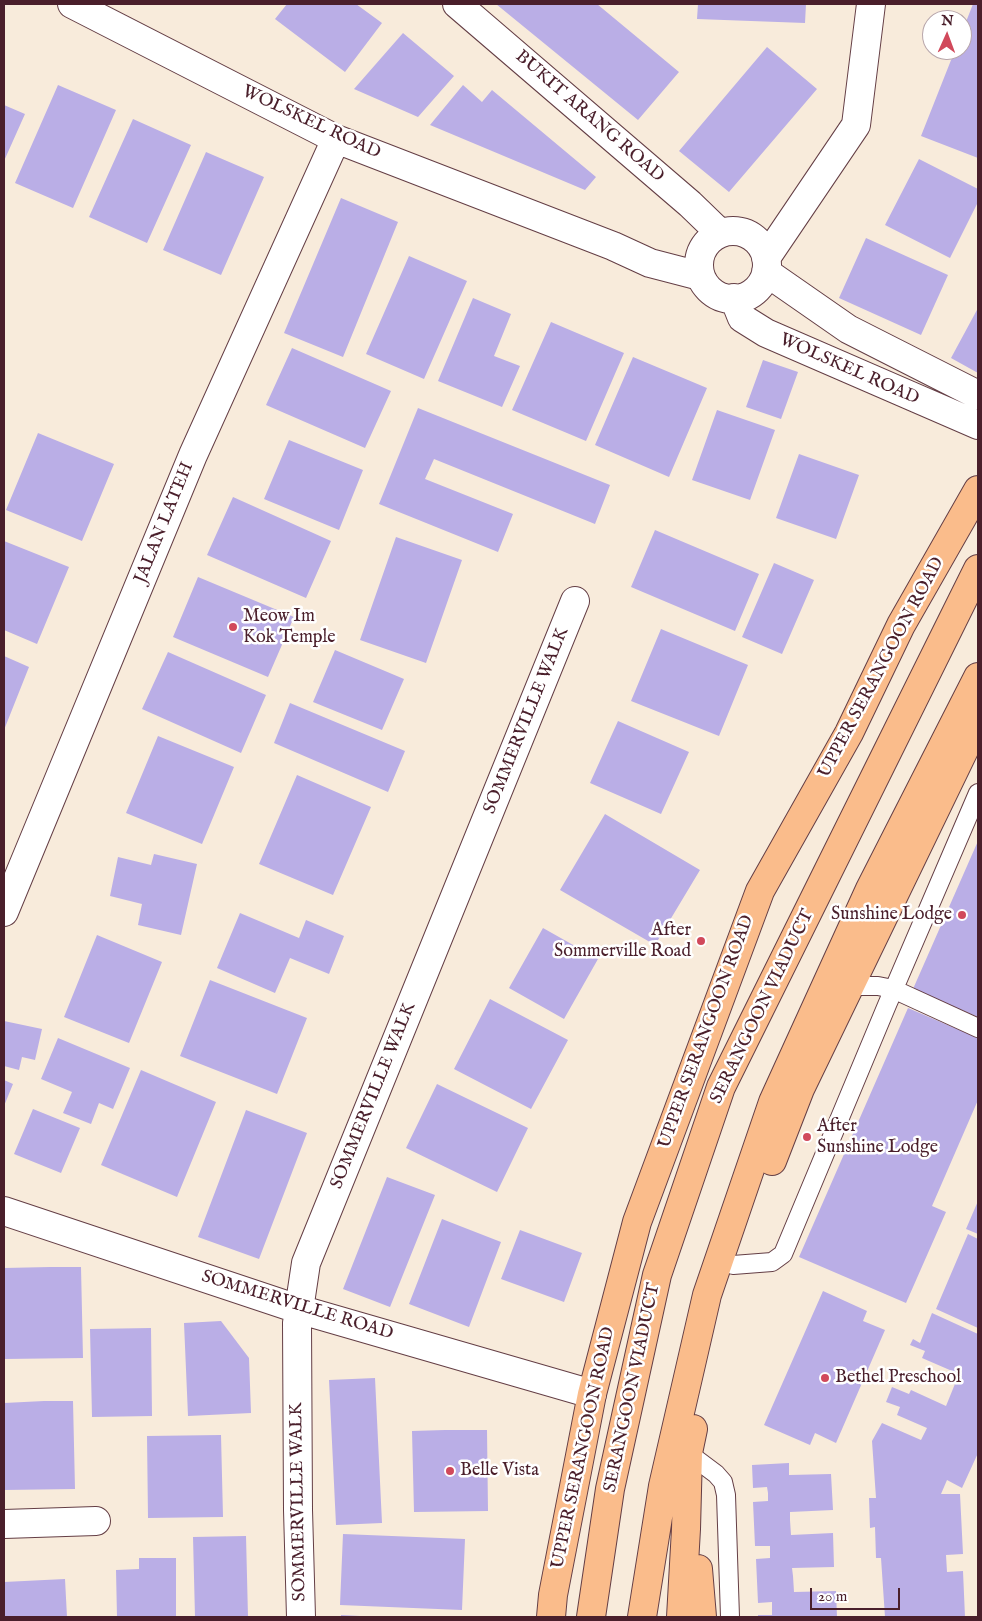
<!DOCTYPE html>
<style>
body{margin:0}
#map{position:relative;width:982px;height:1621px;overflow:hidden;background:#f8ebdb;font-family:"IM FELL English",serif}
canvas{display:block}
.frame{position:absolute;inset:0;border:5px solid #4a1f2b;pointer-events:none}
.north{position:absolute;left:922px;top:10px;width:50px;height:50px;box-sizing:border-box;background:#fff;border:1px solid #b7a5aa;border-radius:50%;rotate:2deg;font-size:14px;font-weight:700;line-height:20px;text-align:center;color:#4a1f2b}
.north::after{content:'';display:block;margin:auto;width:18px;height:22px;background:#d1495b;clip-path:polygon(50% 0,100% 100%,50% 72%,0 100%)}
.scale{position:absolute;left:810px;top:1588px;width:90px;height:22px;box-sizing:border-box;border:2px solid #4a1f2b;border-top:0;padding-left:6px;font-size:15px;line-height:18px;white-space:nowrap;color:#4a1f2b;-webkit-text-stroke:4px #fff;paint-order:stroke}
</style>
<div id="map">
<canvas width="982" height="1621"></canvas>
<div class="frame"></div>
<div class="north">N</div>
<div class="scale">20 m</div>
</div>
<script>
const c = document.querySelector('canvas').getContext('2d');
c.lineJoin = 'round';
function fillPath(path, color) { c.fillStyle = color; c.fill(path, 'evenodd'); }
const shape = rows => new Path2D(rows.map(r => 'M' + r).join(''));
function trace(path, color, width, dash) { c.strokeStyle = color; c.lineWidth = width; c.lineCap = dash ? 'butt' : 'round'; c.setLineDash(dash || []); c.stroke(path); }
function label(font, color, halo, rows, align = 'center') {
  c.font = font + ' "IM FELL English",serif'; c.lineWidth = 5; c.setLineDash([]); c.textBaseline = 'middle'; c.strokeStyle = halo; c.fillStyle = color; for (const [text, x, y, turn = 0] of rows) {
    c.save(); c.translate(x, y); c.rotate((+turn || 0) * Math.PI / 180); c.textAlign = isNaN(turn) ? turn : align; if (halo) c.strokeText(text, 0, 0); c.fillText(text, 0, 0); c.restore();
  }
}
const building = shape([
 [287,4,356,4,382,23,345,72,275,19],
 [496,4,597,4,679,72,638,120],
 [698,4,806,4,805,23,697,19],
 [973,4,978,4,978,158,921,136,955,50,962,50,962,32],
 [403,33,454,76,418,117,354,89],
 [767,47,817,89,729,192,679,151],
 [58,85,116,110,73,208,15,183],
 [463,85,482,102,492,90,596,177,585,190,430,125],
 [4,105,25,114,4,161],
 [133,119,191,145,147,243,89,217],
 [206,152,264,177,221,275,163,250],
 [919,159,978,189,978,202,950,258,885,225],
 [341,198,398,222,343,357,284,333],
 [866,238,948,275,921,335,839,298],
 [409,256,467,281,424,379,366,354],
 [473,298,511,314,494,356,520,366,502,407,438,381],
 [978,308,978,373,951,358],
 [551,322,624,353,586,441,512,410],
 [292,348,391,391,365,448,266,405],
 [633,357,707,388,669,477,595,445],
 [763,360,798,372,781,419,746,407],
 [418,408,610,485,595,524,434,459,425,479,513,514,498,552,379,504],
 [717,410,775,430,750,500,692,480],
 [38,433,114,464,82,541,6,510],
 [289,440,363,470,339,530,264,499],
 [799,454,859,475,836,539,776,518],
 [233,497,331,541,306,598,207,555],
 [655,530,759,574,735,631,631,587],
 [396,537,462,560,426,663,360,640],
 [4,541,69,567,37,644,4,630],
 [774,563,814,580,782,654,742,637],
 [198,577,294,617,268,677,173,637],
 [661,629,748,665,719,736,631,701],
 [335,650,404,679,382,730,313,702],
 [168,652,266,695,241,753,142,709],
 [4,656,29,667,4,730],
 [290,703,405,751,388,792,274,743],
 [618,721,689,752,661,814,590,783],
 [158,736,234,767,202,844,126,813],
 [297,775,371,807,333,895,259,864],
 [605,814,700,870,655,945,560,890],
 [978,841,978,1017,913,989],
 [154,854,197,864,181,935,138,925,142,904,110,896,118,857,151,865],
 [240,913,299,938,306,920,344,936,329,974,290,958,275,993,217,968],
 [543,928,598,959,564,1019,509,988],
 [97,935,162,962,129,1043,64,1017],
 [210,980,307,1018,277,1094,180,1056],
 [490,999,568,1040,531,1109,454,1069],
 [908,1008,978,1038,978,1100,932,1206,946,1212,906,1303,799,1257],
 [4,1021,42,1029,35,1060,22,1057,19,1070,4,1066],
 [58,1038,130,1068,113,1109,99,1103,91,1124,63,1113,72,1092,41,1079],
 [141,1070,216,1102,177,1197,101,1165],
 [4,1080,13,1084,4,1106],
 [437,1084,528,1128,497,1192,406,1148],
 [33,1109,80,1128,61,1173,14,1154],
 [246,1110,307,1133,259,1259,198,1237],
 [387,1177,435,1195,390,1307,343,1289],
 [978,1201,978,1234,966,1229],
 [442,1219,501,1242,469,1327,409,1304],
 [520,1230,582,1253,564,1302,501,1279],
 [968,1234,978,1239,978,1328,936,1309],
 [50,1267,81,1267,83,1358,4,1359,4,1268],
 [823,1291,867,1311,863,1321,885,1330,836,1443,815,1433,810,1445,764,1425],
 [932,1313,978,1334,978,1453,962,1488,947,1480,941,1494,960,1494,963,1554,946,1555,947,1572,963,1571,965,1617,885,1617,881,1558,876,1558,875,1527,870,1528,869,1498,876,1498,872,1441,882,1423,921,1440,927,1428,897,1415,900,1407,886,1402,892,1387,909,1394,911,1390,946,1406,959,1374,922,1358,925,1351,910,1345,913,1339,920,1343],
 [221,1321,249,1358,251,1413,188,1416,184,1323],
 [151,1328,152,1416,92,1417,90,1329],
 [375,1378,382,1523,336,1525,329,1380],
 [44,1401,73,1401,75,1489,4,1490,4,1403],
 [445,1430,487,1430,488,1511,414,1512,412,1431],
 [221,1435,223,1517,148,1518,147,1436],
 [789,1463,789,1475,831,1474,833,1510,790,1512,790,1520,791,1535,833,1533,834,1567,792,1568,793,1576,794,1592,836,1591,837,1617,758,1617,758,1615,772,1615,772,1602,758,1603,756,1559,770,1558,770,1546,755,1546,753,1502,768,1501,768,1493,767,1487,753,1488,752,1465],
 [343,1534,465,1539,462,1610,340,1605],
 [246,1536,248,1617,195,1617,193,1537],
 [139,1558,176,1558,176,1617,117,1617,116,1570,139,1569],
 [65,1579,67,1617,4,1617,4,1582],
 [341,1615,360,1616,360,1617,341,1617]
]);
const service = shape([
 [849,986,878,986,893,989,978,1028],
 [733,1265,772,1262,783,1254,887,1005,978,793],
 [688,1453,716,1474,723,1482,726,1495,730,1617]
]);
const minor = shape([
 [72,4,336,139,613,246,650,263,700,276],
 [457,4,690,204,720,233],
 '699 265a34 34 0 1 1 68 0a34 34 0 1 1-68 0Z',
 [766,258,856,125,871,4],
 [766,272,848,329,978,395],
 [734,298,742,318,766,333,978,425],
 [4,912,193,455,336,139],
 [4,1211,298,1309,592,1394],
 [4,1524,96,1521],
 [301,1617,298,1510,297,1323,306,1263,575,601]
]);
const primary = shape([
 [772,1161,800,1089,978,721],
 [698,1569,702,1617],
 [551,1617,553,1595,592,1394,637,1222,760,891,849,733,901,625,978,490],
 [591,1617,610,1489,657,1275,721,1087,978,569],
 [642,1617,663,1486,707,1295,773,1102,870,889,978,677],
 [681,1617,686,1529,688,1453,693,1429]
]);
const markers = [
 [233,627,5,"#d1495b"],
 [962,915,5,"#d1495b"],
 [701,941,5,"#d1495b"],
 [807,1137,5,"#d1495b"],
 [825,1378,5,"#d1495b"],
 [450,1471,5,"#d1495b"]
];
const streetNames = [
 ["BUKIT ARANG ROAD",589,117,41],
 ["WOLSKEL ROAD",311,123,25],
 ["WOLSKEL ROAD",849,370,24],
 ["JALAN LATEH",165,523,-68],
 ["UPPER SERANGOON ROAD",882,668,-62],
 ["SOMMERVILLE WALK",527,721,-68],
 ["SERANGOON VIADUCT",763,1007,-64],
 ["UPPER SERANGOON ROAD",707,1032,-70],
 ["SOMMERVILLE WALK",374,1096,-68],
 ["SOMMERVILLE ROAD",297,1306,17],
 ["SERANGOON VIADUCT",633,1388,-78],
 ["UPPER SERANGOON ROAD",584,1448,-78],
 ["SOMMERVILLE WALK",299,1502,-91]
];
const poiNames = [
 ["Meow Im",243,617],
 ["Kok Temple",243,638],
 ["Sunshine Lodge",952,915,"right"],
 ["After",691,931,"right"],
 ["Sommerville Road",691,952,"right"],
 ["After",817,1127],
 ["Sunshine Lodge",817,1148],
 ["Bethel Preschool",835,1378],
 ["Belle Vista",460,1471]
];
fillPath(building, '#baaee6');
trace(service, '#643e45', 20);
trace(minor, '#643e45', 30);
trace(primary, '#643e45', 30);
trace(service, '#fff', 18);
trace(minor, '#fff', 28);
trace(primary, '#fabc8b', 28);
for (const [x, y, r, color] of markers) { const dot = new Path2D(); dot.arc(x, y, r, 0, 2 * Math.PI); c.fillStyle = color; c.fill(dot); trace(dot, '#fff', 2); }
label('18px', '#4a1f2b', '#fff', streetNames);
label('18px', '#4a1f2b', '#fff', poiNames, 'left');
</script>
